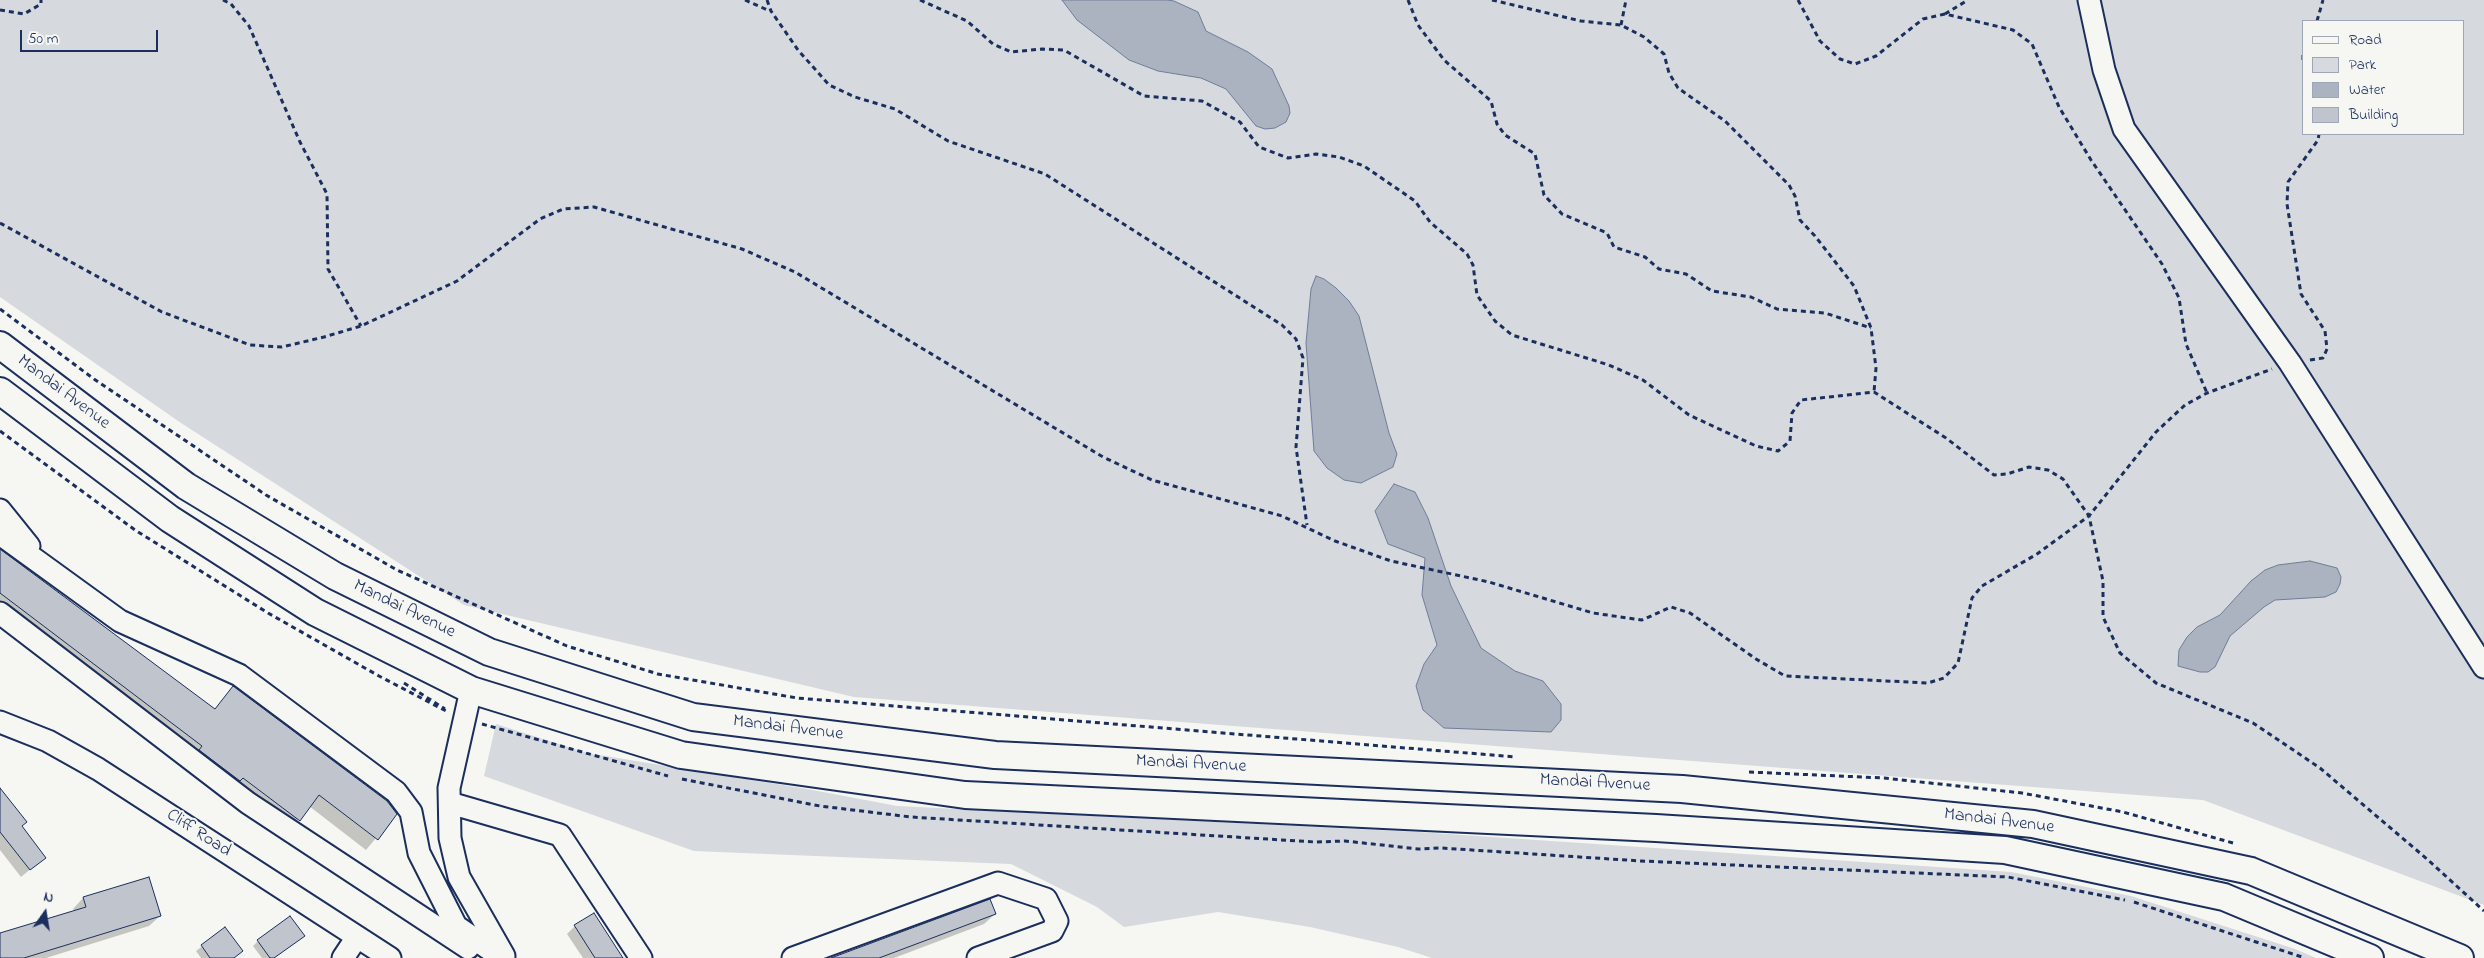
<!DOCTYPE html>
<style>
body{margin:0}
#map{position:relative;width:2484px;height:958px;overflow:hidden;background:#f6f6f2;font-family:"Indie Flower",sans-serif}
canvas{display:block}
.legend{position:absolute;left:2302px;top:20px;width:162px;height:115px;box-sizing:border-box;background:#f6f6f2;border:1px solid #9ea6b7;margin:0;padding:6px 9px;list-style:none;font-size:15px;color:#1b2f5e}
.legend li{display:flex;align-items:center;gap:10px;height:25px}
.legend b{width:25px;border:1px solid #9ea6b7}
.north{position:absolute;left:20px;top:888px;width:50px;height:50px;-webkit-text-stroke:4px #f6f6f2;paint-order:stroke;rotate:13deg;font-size:14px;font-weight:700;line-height:20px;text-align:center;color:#1b2f5e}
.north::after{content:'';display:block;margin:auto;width:18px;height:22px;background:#1b2f5e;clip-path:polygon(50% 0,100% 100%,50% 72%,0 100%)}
.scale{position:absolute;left:20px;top:30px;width:138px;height:22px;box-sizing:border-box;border:2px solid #1b2f5e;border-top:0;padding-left:6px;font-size:15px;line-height:18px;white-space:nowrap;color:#1b2f5e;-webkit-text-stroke:4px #f6f6f2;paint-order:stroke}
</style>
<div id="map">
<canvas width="2484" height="958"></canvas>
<ul class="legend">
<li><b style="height:6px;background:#f6f6f2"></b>Road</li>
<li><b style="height:14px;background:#d6d9dd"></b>Park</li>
<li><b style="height:14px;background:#abb2c0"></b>Water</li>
<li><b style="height:14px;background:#c0c4cd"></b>Building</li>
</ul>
<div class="north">N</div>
<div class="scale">50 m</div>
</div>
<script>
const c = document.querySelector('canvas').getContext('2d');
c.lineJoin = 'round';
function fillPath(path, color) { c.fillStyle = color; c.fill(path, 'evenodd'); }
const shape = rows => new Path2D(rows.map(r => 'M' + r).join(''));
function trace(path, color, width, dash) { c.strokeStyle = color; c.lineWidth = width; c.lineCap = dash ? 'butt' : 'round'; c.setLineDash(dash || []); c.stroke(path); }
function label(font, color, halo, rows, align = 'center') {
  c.font = font + ' "Indie Flower",sans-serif'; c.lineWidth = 4; c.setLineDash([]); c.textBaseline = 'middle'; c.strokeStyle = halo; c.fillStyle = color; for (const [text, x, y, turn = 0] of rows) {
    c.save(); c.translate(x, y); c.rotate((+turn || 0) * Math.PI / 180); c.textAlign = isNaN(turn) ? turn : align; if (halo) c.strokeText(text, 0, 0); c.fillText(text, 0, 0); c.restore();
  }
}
const green = shape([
 [0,0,2484,0,2484,905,2203,800,854,697,464,605,181,423,0,297],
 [2303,21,2463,21,2463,134,2303,134],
 [496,724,587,753,807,789,897,806,1418,832,2011,872,2131,896,2295,949,2316,958,1432,958,1398,947,1310,927,1218,912,1124,927,1097,907,1011,864,694,851,484,776]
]);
const water = shape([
 [1062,0,1167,0,1174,1,1198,12,1206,31,1248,52,1272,69,1289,106,1290,113,1286,122,1275,128,1265,129,1256,126,1226,89,1201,78,1158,71,1129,60,1077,20,1062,0],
 [1316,276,1324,279,1336,288,1349,301,1359,316,1389,433,1397,454,1393,467,1361,483,1344,480,1327,468,1314,451,1306,343,1311,289,1316,276],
 [1394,484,1415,492,1428,518,1451,586,1481,648,1515,671,1543,681,1561,704,1561,720,1551,732,1444,728,1423,710,1416,686,1424,664,1437,645,1422,595,1425,558,1388,544,1375,511,1394,484],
 [2310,561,2337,568,2341,577,2340,584,2336,592,2325,597,2275,600,2264,607,2230,636,2215,667,2208,672,2200,672,2178,666,2179,650,2187,637,2197,627,2220,615,2251,581,2265,570,2278,565,2310,561]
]);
const shadow = shape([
 [0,551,214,710,233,688,396,814,366,850,309,806,288,831,0,611],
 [0,790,21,826,45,857,21,877,0,850],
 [148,878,160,916,149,926,46,958,0,958,0,934,74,912,73,909,83,898],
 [995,914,984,924,894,958,831,958],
 [575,926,621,958,583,958,567,934],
 [224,929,241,951,234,958,201,958,196,951],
 [298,940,274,958,262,958,253,946,258,941]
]);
const building = shape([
 [0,549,215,709,233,686,387,801,397,814,378,840,319,795,300,821,243,778,240,781,199,750,202,746,0,593,0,549],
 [0,788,27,822,22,826,46,858,30,870,0,832,0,788],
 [149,877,161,916,24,958,0,958,0,933,86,907,83,897,149,877],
 [990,899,996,914,879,958,831,958,990,899],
 [594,913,623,958,595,958,574,925,594,913],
 [290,916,305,936,274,958,270,958,257,940,290,916],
 [225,927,243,951,234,958,210,958,201,945,225,927]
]);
const path = shape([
 [223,0,231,4,249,26,300,142,327,194,328,269,361,326],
 [745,0,770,11],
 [767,0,771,11,798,50,829,85,855,97,895,109,948,141,1045,174,1282,325,1296,339,1303,358,1296,447,1307,525],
 [920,0,967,21,993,44,1011,52,1042,49,1064,50,1144,96,1202,101,1240,122,1259,147,1288,158,1316,154,1339,157,1364,166,1415,201,1430,222,1467,254,1473,265,1477,295,1495,321,1512,335,1609,365,1643,380,1689,415,1756,446,1778,451,1790,441,1792,413,1801,400,1874,392,1946,438,1994,475,2007,474,2029,467,2048,470,2063,479,2089,516,2103,581,2103,617,2120,653,2156,683,2253,723,2320,768,2427,859,2484,911],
 [1408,0,1418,25,1444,60,1491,101,1497,124,1505,135,1535,154,1544,195,1562,214,1607,233,1614,247,1645,257,1659,269,1686,274,1712,291,1751,297,1777,309,1825,313,1871,328],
 [1492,0,1581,21,1621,25,1644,37,1664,54,1669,73,1678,88,1725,121,1789,185,1795,196,1800,220,1815,236,1854,286,1871,328,1876,368,1874,392],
 [1798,0,1820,41,1840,59,1855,64,1876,56,1923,19,1945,14,2013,30,2032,44,2059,107,2091,160,2162,264,2179,298,2186,344,2207,393],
 [0,10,24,14,41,4,41,0],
 [1945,14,1968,0],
 [2317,21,2323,0],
 [1621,25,1626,0],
 [2303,55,2303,62],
 [0,223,162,312,250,345,282,347,324,337,361,326,457,281,540,219,563,209,594,207,742,249,795,272,1103,457,1152,480,1282,516,1335,541,1391,561,1489,582,1593,613,1642,620,1671,607,1690,613,1756,659,1785,676,1928,683,1944,678,1958,663,1972,598,1982,586,2037,554,2089,516,2156,432,2185,405,2207,393,2272,369],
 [0,309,94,379,266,495,397,570,567,646,658,674,797,698,1516,757],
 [2310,360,2323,358,2327,349,2325,331,2301,294,2287,204,2288,182,2318,140,2319,134],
 [0,431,135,530,268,613,379,676,448,712],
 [404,683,445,709],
 [482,724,668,776],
 [1749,772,1884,778,2022,793,2123,812,2233,843],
 [682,779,820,806,911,817,1315,842,1345,841,1418,849,1441,848,1641,861,2008,877,2125,900],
 [2134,902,2305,958]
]);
const minor = shape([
 [2089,0,2104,70,2124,129,2290,363,2484,667],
 [0,510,29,546],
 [0,534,120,621,239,675,396,792,411,812,419,853,456,926,502,958],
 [0,613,248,803,468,948],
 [471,690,449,788,450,838,459,877,504,956],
 [0,722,48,741,98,769,390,958],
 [450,803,560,835,641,958],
 [343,958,357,937],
 [793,958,998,883,1046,899,1057,921,1052,931,978,958]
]);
const major = shape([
 [0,345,186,486,335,576,489,652,693,717,995,755,1682,789,2033,824,2251,871,2460,958],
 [0,391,170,519,315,612,471,690,681,755,965,795,1656,828,2005,850,2224,897,2370,958]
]);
const streetNames = [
 ["Mandai Avenue",63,393,37],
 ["Mandai Avenue",404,610,26],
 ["Mandai Avenue",788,729,7],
 ["Mandai Avenue",1191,765,3],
 ["Mandai Avenue",1595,784,3],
 ["Mandai Avenue",1999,822,7],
 ["Cliff Road",198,834,33]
];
fillPath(green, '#d6d9dd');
fillPath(water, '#abb2c0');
trace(water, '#717e99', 1);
fillPath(shadow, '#0003');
fillPath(building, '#c0c4cd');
trace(building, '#1b2f5e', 1);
trace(minor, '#1b2f5e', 25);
trace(major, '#1b2f5e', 30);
trace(path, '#1b2f5e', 3, [5, 4]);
trace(minor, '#f6f6f2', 21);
trace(major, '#f6f6f2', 26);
label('18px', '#1b2f5e', '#f6f6f2', streetNames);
</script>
